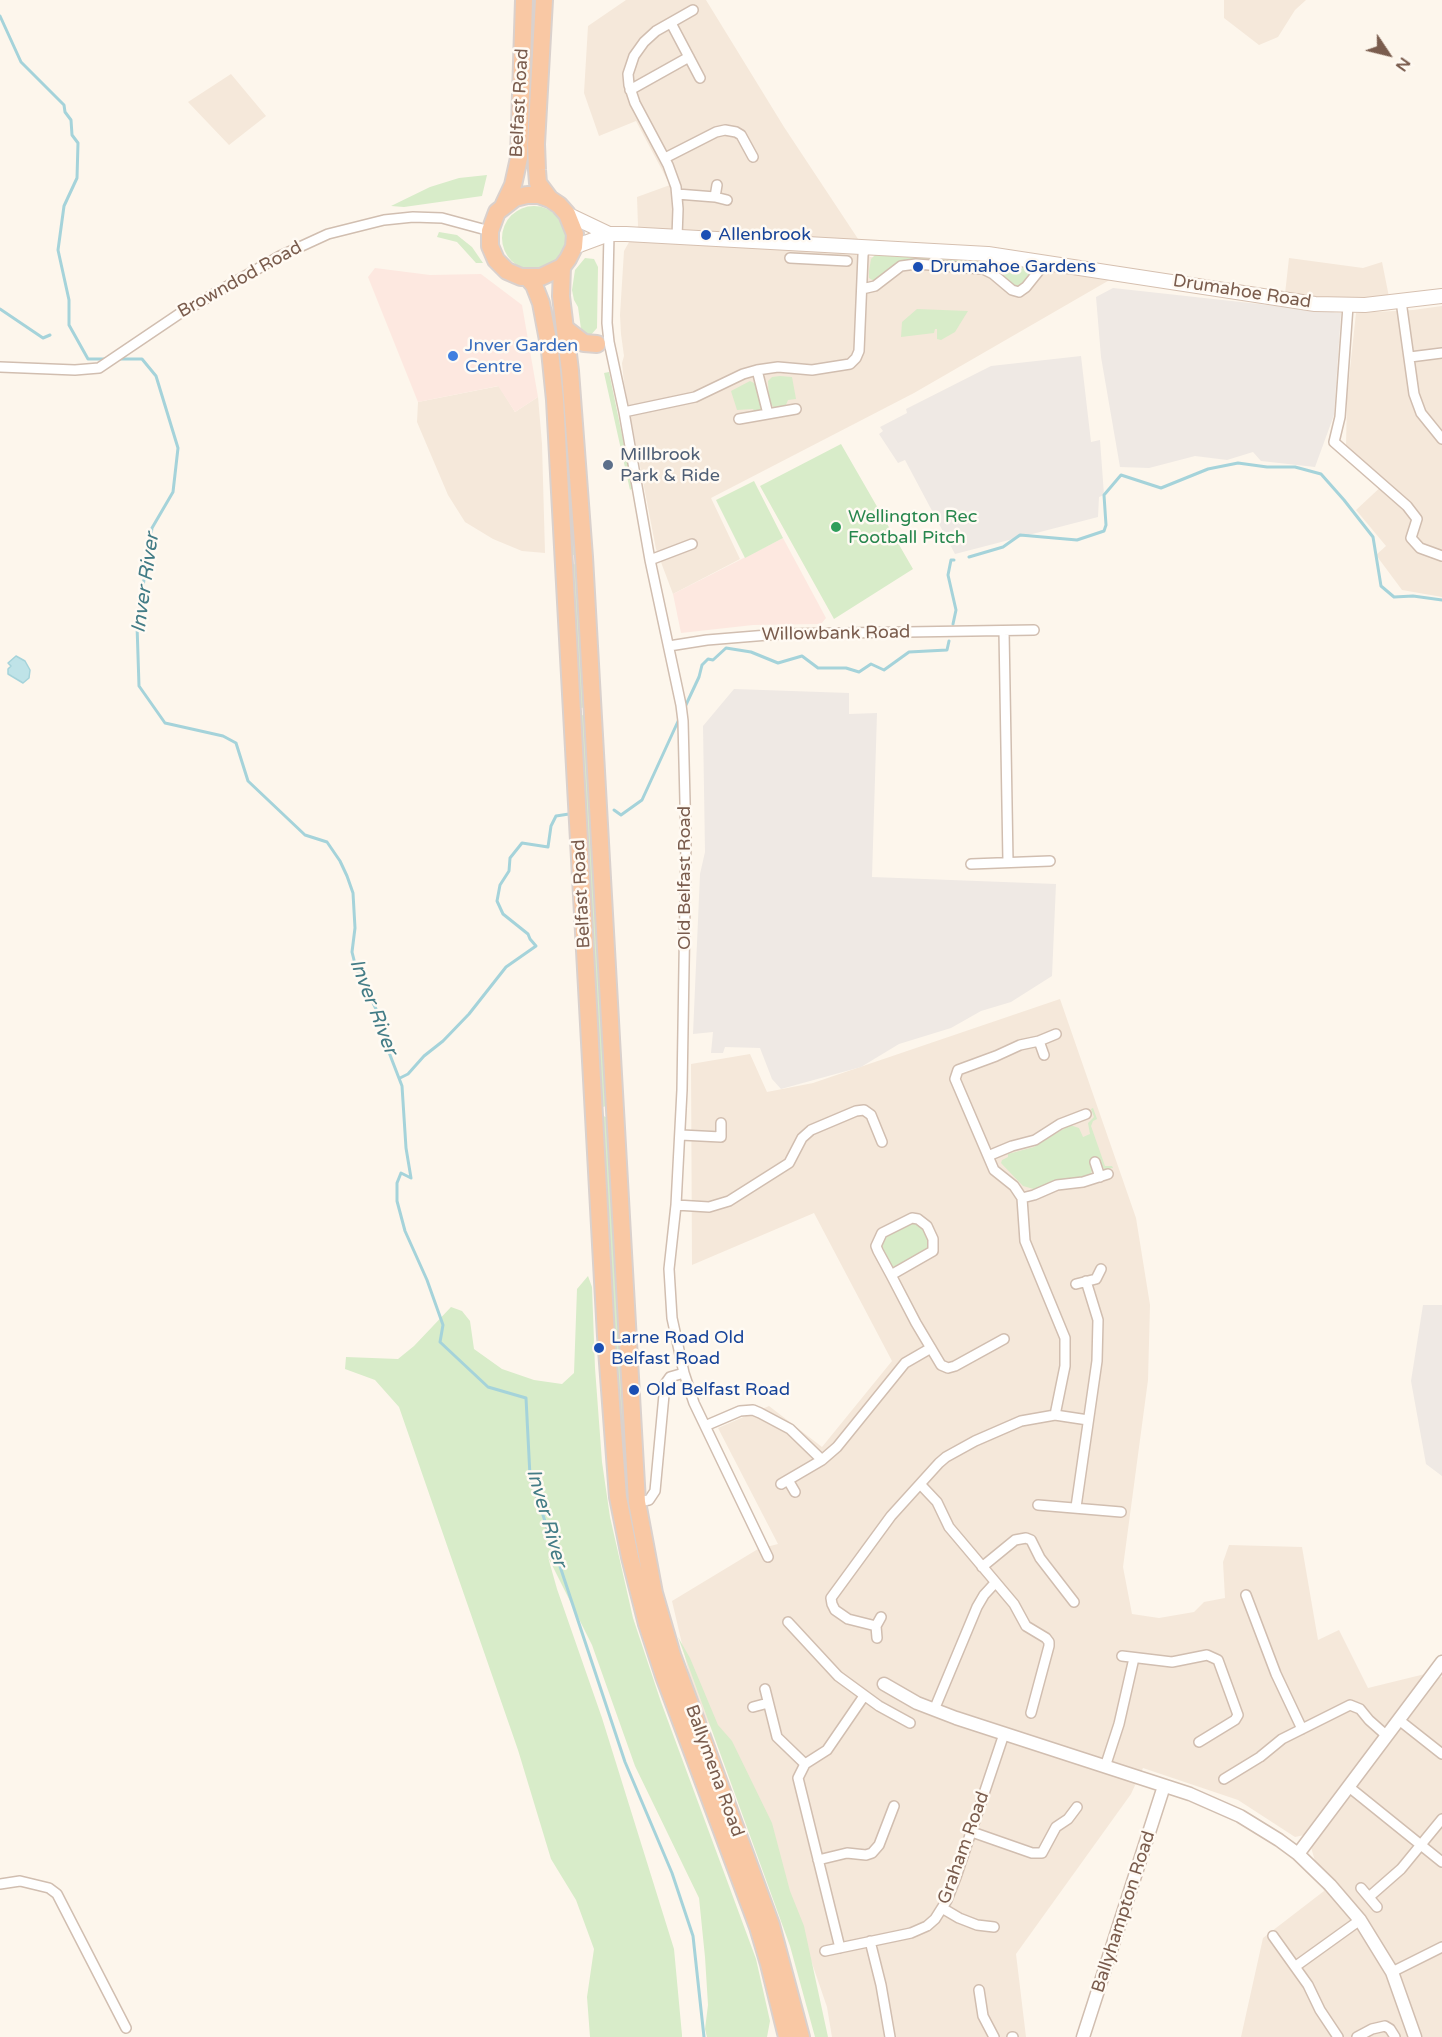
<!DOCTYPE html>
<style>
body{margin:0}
#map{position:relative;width:1442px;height:2037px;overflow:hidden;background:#fdf6ec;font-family:"Varela Round",sans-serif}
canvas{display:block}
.north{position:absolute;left:1358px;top:24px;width:60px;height:60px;-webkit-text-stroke:4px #fffaf3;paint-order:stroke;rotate:125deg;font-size:16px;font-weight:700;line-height:24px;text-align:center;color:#7a5c4d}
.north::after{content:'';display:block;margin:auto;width:21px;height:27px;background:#7a5c4d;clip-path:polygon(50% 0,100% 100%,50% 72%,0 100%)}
</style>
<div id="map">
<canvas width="1442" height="2037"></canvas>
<div class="north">N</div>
</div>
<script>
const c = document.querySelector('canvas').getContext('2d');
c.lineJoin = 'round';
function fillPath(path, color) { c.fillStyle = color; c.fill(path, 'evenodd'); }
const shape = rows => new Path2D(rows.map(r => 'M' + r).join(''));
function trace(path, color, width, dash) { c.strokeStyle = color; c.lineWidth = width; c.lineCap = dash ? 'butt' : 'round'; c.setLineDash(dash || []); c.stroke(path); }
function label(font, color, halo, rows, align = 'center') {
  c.font = font + ' "Varela Round",sans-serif'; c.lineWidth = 5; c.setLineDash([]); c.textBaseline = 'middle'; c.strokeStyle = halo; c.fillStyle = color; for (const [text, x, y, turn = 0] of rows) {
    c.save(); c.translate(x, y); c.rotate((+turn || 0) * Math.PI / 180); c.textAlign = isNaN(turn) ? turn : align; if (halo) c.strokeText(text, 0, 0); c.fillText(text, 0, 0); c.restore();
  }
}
const residential = shape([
 [626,0,706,0,784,127,870,257,926,258,1113,278,914,393,711,498,740,559,673,594,656,549,624,383,622,363,624,356,621,334,620,315,624,251,638,226,637,197,670,185,636,121,599,136,584,93,588,26],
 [1224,0,1306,0,1295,10,1278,37,1259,45,1224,18],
 [231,74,266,116,229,145,188,102],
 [1289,258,1363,268,1382,262,1389,297,1330,300,1285,294],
 [1442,306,1442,597,1402,590,1376,555,1386,546,1356,510,1385,483,1346,446,1347,397,1356,313,1413,310],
 [499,386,515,412,538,397,542,444,545,553,522,551,493,539,465,522,448,495,417,422,418,402],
 [1060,999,1136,1218,1150,1305,1148,1380,1123,1567,1132,1614,1159,1618,1194,1612,1204,1602,1225,1598,1223,1562,1229,1545,1302,1547,1318,1640,1339,1630,1368,1688,1425,1674,1428,1675,1309,1834,1295,1837,1238,1800,1143,1768,1131,1794,1016,1954,1026,2037,832,2037,827,2007,753,1791,696,1704,672,1601,758,1549,778,1544,718,1428,769,1406,822,1447,892,1361,814,1213,692,1265,691,1064,750,1054,767,1092,813,1083],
 [1442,1677,1442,2037,1241,2037,1263,1938,1324,1891,1310,1844,1435,1678]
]);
const commercial = shape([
 [375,268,430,275,481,274,522,305,538,397,515,412,498,386,418,402,368,277],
 [783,538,826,618,821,624,753,625,681,633,673,594]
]);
const industrial = shape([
 [1113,288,1341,313,1334,415,1315,467,1261,461,1253,452,1227,460,1195,456,1149,468,1120,467,1101,357,1096,297],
 [1081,356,1091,442,1100,440,1104,495,1099,497,1098,517,955,554,905,460,898,463,879,434,883,431,880,427,907,413,906,409,991,366],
 [734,689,849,693,849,714,877,713,872,877,1056,884,1052,976,1011,1002,981,1011,951,1028,899,1044,861,1067,781,1089,772,1079,760,1048,725,1047,723,1053,711,1053,713,1032,693,1034,700,874,705,852,703,726],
 [1423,1305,1442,1305,1442,1476,1426,1464,1411,1381]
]);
const green = shape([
 [529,0,538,0,529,141,525,142],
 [487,175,482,196,404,207,391,206,430,187,459,178],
 '502 238a32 32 0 1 1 64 0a32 32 0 1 1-64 0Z',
 [439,232,457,235,472,247,483,263,476,263,457,242,437,237],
 [875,255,1002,263,1036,268,1022,286,1017,287,993,267,942,263,908,262,874,281,869,278,869,271,871,259],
 [585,258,594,259,598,267,597,328,590,336,584,334,581,329,578,307,574,300,572,290,575,270],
 [917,309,968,311,955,332,941,340,937,339,937,329,935,329,934,333,901,337,902,322],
 [609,372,633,488,630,490,604,373],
 [780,376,792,377,796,399,788,400,785,407,775,410,769,400,768,381,772,377],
 [565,378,576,555,569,555,560,379],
 [750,381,758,385,763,406,762,410,757,415,753,409,737,410,731,391],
 [841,444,913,569,834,619,760,486],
 [754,481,783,538,745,558,716,500],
 [574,564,576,565,586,706,582,708,580,708,570,566],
 [582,715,585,716,608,1103,604,1107,599,1105,578,718],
 [1093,1108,1097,1119,1093,1121,1091,1126,1105,1166,1112,1166,1113,1168,1104,1169,1098,1158,1091,1161,1093,1168,1090,1176,1064,1180,1037,1190,1023,1186,1001,1163,1002,1160,1008,1157,1008,1154,1034,1147,1070,1125,1079,1128,1083,1137,1090,1134,1088,1123,1094,1117,1091,1109],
 [602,1115,609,1119,632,1509,627,1510,621,1470,600,1118],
 [916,1223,925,1230,931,1245,929,1249,896,1268,892,1266,881,1249,885,1237,909,1224],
 [588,1276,592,1287,595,1368,602,1462,610,1517,633,1618,661,1702,756,1959,770,2021,767,2037,707,2037,705,2029,708,2005,705,1957,699,1898,635,1766,592,1645,548,1557,557,1589,602,1718,674,1949,682,2035,682,2037,590,2037,587,1997,594,1949,576,1900,551,1859,518,1750,399,1407,375,1380,345,1369,346,1357,398,1359,414,1346,451,1307,462,1311,470,1321,474,1349,502,1369,534,1380,562,1384,574,1373,577,1289],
 [678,1637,690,1658,718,1725,732,1741,772,1823,790,1891,804,1926,828,2037,815,2037,790,1946]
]);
const water = shape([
 [16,656,25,661,30,670,29,678,23,683,8,674,8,669,11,666,8,663,16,656]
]);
const stream = shape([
 [0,16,21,62,64,105,65,112,71,120,72,135,78,143,77,178,64,206,58,250,69,300,69,325,88,359,106,359],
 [0,309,43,338,50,335],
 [119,359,142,359,156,376,178,448,173,492,152,528,137,625,139,686,165,723,223,736,236,743,248,781,305,835,327,842,340,861,347,876,353,893,355,928,352,952,356,968,376,1009,385,1042,402,1086,406,1148,411,1178,401,1173,397,1183,397,1201,405,1231,427,1280,443,1325,440,1342,488,1387,526,1398,530,1476,625,1762,672,1873,693,1936,704,2037],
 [969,557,1003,547,1020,535,1077,540,1104,531,1106,525,1104,495,1121,475,1161,488,1208,469,1238,463,1267,467,1295,467,1321,474,1344,500,1373,537,1381,586,1394,597,1413,596,1442,600],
 [953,624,956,610,948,575,951,560,954,560],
 [684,709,699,677,702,665,708,659,713,660,726,648,751,652,778,663,802,656,818,668,846,668,859,672,871,664,884,670,909,652,947,650,949,641],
 [614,810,621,815,642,800,680,717],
 [400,1078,408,1074,424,1056,443,1041,469,1014,506,967,536,946,530,939,528,934,503,914,497,901,500,885,509,871,510,858,522,843,548,847,551,826,556,816,569,814]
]);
const minor = shape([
 [671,23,700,78],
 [630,90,689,57],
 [665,158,716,132,725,130,736,132,741,135,753,157],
 [677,194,715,197,727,200],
 [715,197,717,185],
 [609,234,607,323,609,342,624,412,650,560,681,705,683,721,686,842,682,1090,676,1205,669,1269,672,1318,684,1373,694,1403,768,1557],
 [677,237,678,209,676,187,668,165,635,103,629,85,628,74,634,56,644,42,656,31,693,10],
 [790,258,847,261],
 [862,289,875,286,901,266,916,264,983,269,993,274,1012,290,1019,292,1026,287,1038,272,1042,261],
 [1401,301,1414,394,1421,413,1442,439],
 [1348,306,1340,417,1334,442,1407,506,1417,519,1411,538,1420,548,1442,556],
 [1410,357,1442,353],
 [0,367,75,370,99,368,179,314,280,256,328,234,384,220,413,217,442,218,490,231],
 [757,370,768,414],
 [624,412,695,397,743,374,757,370,778,367,812,370,850,364,856,358,859,351,863,255,865,248],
 [739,419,796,409],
 [650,560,692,544],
 [1004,631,1008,862],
 [669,646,707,640,780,634,1034,630],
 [971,864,1050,861],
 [1039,1041,1044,1055],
 [681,1135,721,1137,721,1123],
 [988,1156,1012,1146,1035,1140,1060,1124,1086,1114],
 [1095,1162,1100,1177],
 [1022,1198,1034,1195,1057,1185,1083,1182,1108,1174],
 [676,1205,709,1207,729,1201,789,1163,802,1138,811,1130,856,1111,864,1110,871,1115,882,1142],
 [891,1275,933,1251,933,1239,927,1226,918,1219,912,1218,882,1233,876,1246,878,1251,891,1275,916,1323,941,1365,948,1368,955,1366,1004,1339],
 [1076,1284,1096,1279,1101,1269],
 [1055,1415,1065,1366,1065,1338,1025,1241,1022,1198,1014,1186,994,1170,955,1079,958,1070,996,1056,1020,1045,1039,1041,1056,1034],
 [705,1426,740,1411,753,1410,760,1413,790,1429,822,1460],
 [788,1480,795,1492],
 [781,1484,822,1460,837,1447,905,1363,931,1348],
 [920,1484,937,1502,949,1527,1014,1604,1026,1626,1046,1638,1049,1642,1049,1646,1031,1713],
 [637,1502,649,1500,655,1491,665,1384,670,1377,684,1373],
 [1038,1505,1121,1512],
 [1076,1507,1097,1361,1098,1320,1086,1281],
 [982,1567,1015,1540,1026,1538,1031,1540,1040,1558,1074,1602],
 [1246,1595,1276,1674,1302,1729],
 [788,1622,838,1676,879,1706,910,1723],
 [876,1626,848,1619,835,1610,832,1604,831,1598,891,1516,939,1463,946,1457,975,1441,1021,1421,1055,1415,1088,1420],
 [877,1638,876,1626,881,1617],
 [1122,1656,1172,1662,1207,1655,1218,1660,1238,1715,1235,1720,1199,1742],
 [765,1689,777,1737,805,1764],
 [753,1707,768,1703],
 [934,1710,977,1607,984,1595,995,1583],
 [1399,1720,1442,1754],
 [1105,1767,1119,1724,1134,1658],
 [1224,1779,1260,1757,1282,1739,1350,1705,1360,1709,1369,1720,1387,1736],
 [1349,1787,1442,1862],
 [972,1832,1032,1853,1042,1853,1056,1827,1068,1819,1077,1807],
 [818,1860,847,1853,866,1855,872,1853,879,1845,894,1806],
 [0,1884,20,1881,49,1888,57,1894,126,2028],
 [1361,1888,1377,1907],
 [1369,1897,1401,1869,1442,1819],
 [942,1908,959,1918,977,1925,994,1927],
 [1273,1936,1308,1985,1320,2010,1338,2037],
 [870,1941,881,1985,890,2037],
 [840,1948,798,1778,805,1764,827,1750,864,1696],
 [825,1951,911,1933,927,1926,935,1919,947,1900,956,1877,1004,1734],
 [1296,1966,1360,1920],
 [1392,1972,1442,1947],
 [979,1990,983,2016,994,2037],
 [1012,2037,1013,2037],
 [1357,2037,1372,2029,1385,2026,1390,2029,1395,2037]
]);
const tertiary = shape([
 [884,1684,917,1703,956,1718,1190,1794,1240,1816,1279,1840,1298,1854,1330,1885,1360,1920,1392,1972,1415,2037],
 [1298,1854,1442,1662],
 [1083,2037,1164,1786]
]);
const secondary = shape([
 [567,214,609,234],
 [574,247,609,234,626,234,988,254,1315,304,1365,305,1442,296]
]);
const trunk = shape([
 [544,0,536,144,537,170,538,183,550,199],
 [527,195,539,195,550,199,559,205,567,214,575,234,574,247,568,259,562,267,541,277,521,277,507,271,496,260,490,246,490,231,497,212,515,198,527,195],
 [504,204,513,185,519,158,524,0],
 [562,267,561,296,570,371,584,557,637,1502,654,1593,672,1655,771,1925,801,2037],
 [528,278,534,285,541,303,550,351,555,400,606,1336,618,1497,630,1557,647,1624,664,1676,758,1927,769,1964,787,2037],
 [566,329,584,343,597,344]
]);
const markers = [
 [706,235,6,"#1a4fb4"],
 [918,267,6,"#1a4fb4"],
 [453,356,6,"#3f7fe0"],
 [608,465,6,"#5c6f8a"],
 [836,527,6,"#2e9e5b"],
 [599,1348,6,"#1a4fb4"],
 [634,1390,6,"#1a4fb4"]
];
const streetNames = [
 ["Belfast Road",520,103,-87],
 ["Browndod Road",240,280,-29],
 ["Drumahoe Road",1242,292,9],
 ["Willowbank Road",836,634,-1],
 ["Old Belfast Road",685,878,-90],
 ["Belfast Road",582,894,-93],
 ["Ballymena Road",714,1771,70],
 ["Graham Road",964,1848,-70],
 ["Ballyhampton Road",1124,1912,-72]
];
const transitNames = [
 ["Allenbrook",718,235],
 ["Drumahoe Gardens",930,267],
 ["Larne Road Old",611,1338],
 ["Belfast Road",611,1359],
 ["Old Belfast Road",646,1390]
];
const shopNames = [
 ["Jnver Garden",465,346],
 ["Centre",465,367]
];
const serviceNames = [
 ["Millbrook",620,455],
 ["Park & Ride",620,476]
];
const leisureNames = [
 ["Wellington Rec",848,517],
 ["Football Pitch",848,538]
];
const waterNames = [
 ["Inver River",146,583,-82],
 ["Inver River",373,1007,69],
 ["Inver River",546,1518,74]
];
fillPath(residential, '#f5e8da');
fillPath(commercial, '#fde8e0');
fillPath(industrial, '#efe9e4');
fillPath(green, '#d8ecc9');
fillPath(water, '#bfe3e8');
trace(water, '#a5d3da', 1.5);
trace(stream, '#a5d3da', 3);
trace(minor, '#d1beb0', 12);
trace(tertiary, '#d1beb0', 15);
trace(secondary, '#d6c0b0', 16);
trace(trunk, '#dad1cd', 20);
trace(minor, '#fff', 9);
trace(tertiary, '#fff', 12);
trace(secondary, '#fff', 14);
trace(trunk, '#f9c8a4', 16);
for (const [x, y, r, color] of markers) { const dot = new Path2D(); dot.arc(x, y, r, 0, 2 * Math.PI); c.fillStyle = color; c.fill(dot); trace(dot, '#fffaf3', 2); }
label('18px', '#7a5c4d', '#fffaf3', streetNames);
label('18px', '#164399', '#fffaf3', transitNames, 'left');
label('18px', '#366cbe', '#fffaf3', shopNames, 'left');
label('18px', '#4e5e75', '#fffaf3', serviceNames, 'left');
label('18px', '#27864d', '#fffaf3', leisureNames, 'left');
label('italic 20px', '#437c86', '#fffaf3', waterNames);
</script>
